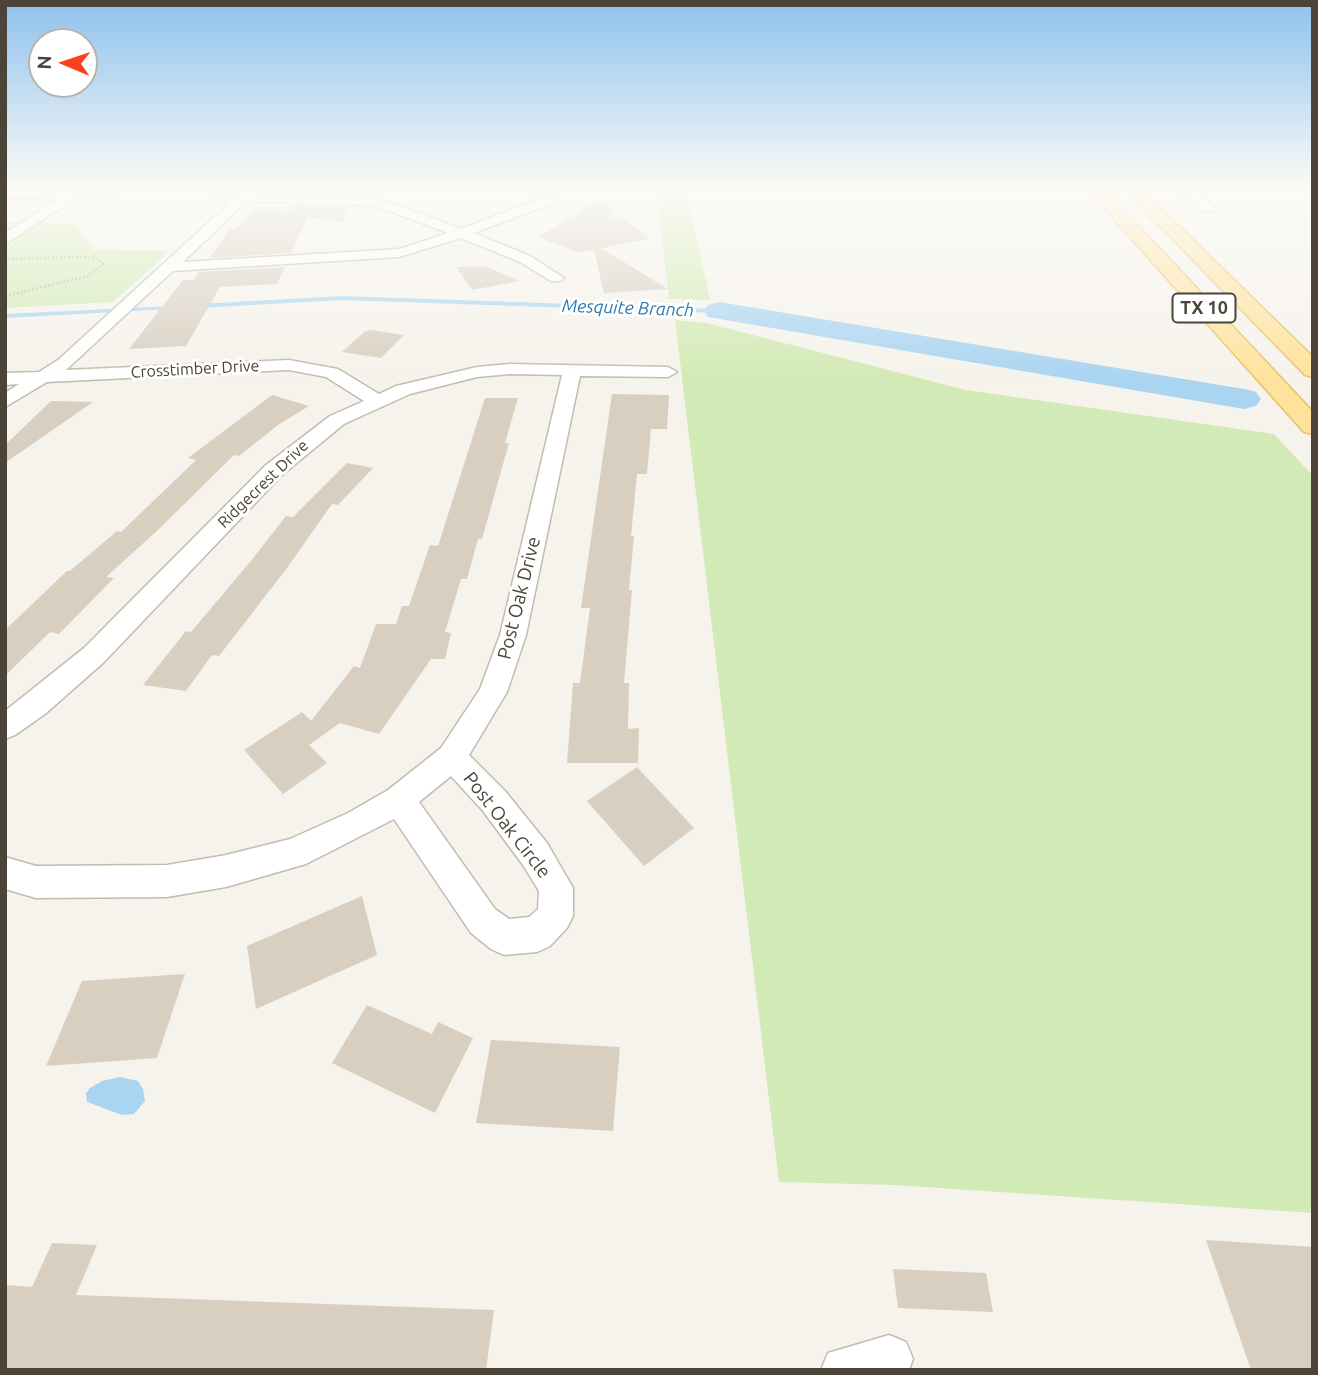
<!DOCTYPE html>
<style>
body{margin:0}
#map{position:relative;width:1318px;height:1375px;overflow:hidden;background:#f6f3ec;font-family:Ubuntu,sans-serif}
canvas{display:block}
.frame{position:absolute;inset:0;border:7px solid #4b4439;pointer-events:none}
.north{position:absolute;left:28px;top:28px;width:70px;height:70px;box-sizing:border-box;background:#fff;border:2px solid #b7b4b0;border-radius:50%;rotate:272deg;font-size:19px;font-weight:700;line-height:28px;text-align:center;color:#4b4439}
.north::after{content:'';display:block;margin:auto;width:24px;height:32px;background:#fc3f1d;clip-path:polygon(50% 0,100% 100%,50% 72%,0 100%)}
</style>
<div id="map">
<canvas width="1318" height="1375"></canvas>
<div class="frame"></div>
<div class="north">N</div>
</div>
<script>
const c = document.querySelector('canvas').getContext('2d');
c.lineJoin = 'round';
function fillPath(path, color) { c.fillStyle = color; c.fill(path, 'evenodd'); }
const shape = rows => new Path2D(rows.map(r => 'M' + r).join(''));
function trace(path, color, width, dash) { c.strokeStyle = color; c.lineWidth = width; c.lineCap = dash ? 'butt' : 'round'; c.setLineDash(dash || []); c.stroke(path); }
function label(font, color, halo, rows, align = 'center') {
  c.font = font + ' Ubuntu,sans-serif'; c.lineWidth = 6; c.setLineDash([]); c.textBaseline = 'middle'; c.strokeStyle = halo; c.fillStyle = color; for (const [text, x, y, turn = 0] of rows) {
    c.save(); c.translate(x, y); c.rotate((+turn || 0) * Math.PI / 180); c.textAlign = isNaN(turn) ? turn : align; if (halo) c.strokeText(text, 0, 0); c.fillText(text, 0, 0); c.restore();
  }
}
const green = shape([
 [656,188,686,188,710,300,669,299],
 [5,222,76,224,92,250,170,251,113,302,5,308],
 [675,320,707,323,966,390,1274,434,1313,476,1313,1213,895,1185,779,1182]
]);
const water = shape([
 [120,1077,138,1081,143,1089,145,1101,134,1114,122,1115,87,1102,86,1093,90,1088,102,1081]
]);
const stream = shape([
 [342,296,719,309,722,311,719,313,342,300,199,308,196,306,199,304,342,296],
 [173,306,174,307,171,309,5,318,5,314,173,306]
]);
const river = shape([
 [719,302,1244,389,1256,392,1261,399,1256,406,1244,409,708,317,704,311,708,305,719,302]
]);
const building = shape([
 [292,188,356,188,354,194,292,192],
 [600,199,613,209,612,217,626,220,649,239,601,248,668,289,604,293,594,250,579,253,539,237],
 [291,205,349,207,343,222,307,217,291,253,209,258,230,229,236,229,256,209,291,210],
 [485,266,520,281,472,290,456,267],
 [285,267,277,284,220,287,186,346,129,349,183,280,194,280,199,272],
 [371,330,404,335,381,358,342,352,364,332],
 [612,394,669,395,667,429,651,429,647,474,637,474,631,536,634,536,629,590,632,590,624,683,629,683,628,729,639,728,638,763,567,763,573,683,580,683,590,608,581,608],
 [272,395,309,406,278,425,239,456,234,455,159,529,106,577,114,578,59,634,50,632,5,676,5,630,67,571,70,571,117,531,121,532,196,460,188,458],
 [485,398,518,398,505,443,509,443,482,539,478,539,467,579,461,579,445,632,451,633,445,659,431,659,379,734,340,723,309,745,327,763,283,794,244,750,302,712,311,721,354,666,360,668,376,624,396,624,402,606,409,606,430,545,438,546],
 [51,401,93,402,5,463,5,445],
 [347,463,373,468,338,505,332,504,287,568,219,656,212,655,186,691,143,685,186,631,191,632,250,562,286,516,293,517],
 [637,767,694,828,644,866,587,801],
 [362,896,377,955,256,1009,247,946],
 [185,974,157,1058,46,1066,82,981],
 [367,1005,432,1034,438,1022,473,1038,435,1113,332,1063],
 [491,1040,620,1047,613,1131,476,1123],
 [1206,1240,1313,1247,1313,1370,1251,1370],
 [52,1243,97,1245,76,1295,494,1310,486,1370,5,1370,5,1285,32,1287],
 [893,1269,986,1273,993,1312,898,1308]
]);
const path = shape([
 [5,296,88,276,103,264,96,258,79,257,7,259]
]);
const minor = shape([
 [245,188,255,188,255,193,363,197,395,204,461,229,546,196,556,196,556,202,474,233,530,256,564,278,561,281,551,281,520,262,461,238,399,257,173,271,66,370,289,360,338,369,379,394,396,386,477,367,510,364,668,367,677,372,668,377,580,376,526,635,507,692,469,755,505,791,547,843,573,888,573,916,567,928,550,946,537,952,504,955,491,949,471,933,394,819,306,864,226,887,167,897,36,898,5,889,5,857,36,866,167,865,226,855,290,839,348,813,388,790,441,748,480,689,500,635,562,375,510,374,477,377,410,394,344,424,282,475,104,662,45,714,15,735,5,739,5,711,84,648,266,465,330,416,364,401,326,377,289,370,47,382,5,407,5,393,19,384,5,385,5,373,39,372,58,360,232,201,75,199,5,244,5,233,58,199,5,198,5,190,240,193,245,188],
 [247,201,363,205,386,210,448,233,399,249,183,262,247,201],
 [451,776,483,811,523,865,539,891,538,909,529,917,509,919,495,909,419,802,451,776],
 [1178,188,1192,188,1215,208,1213,211,1203,211,1178,188],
 [889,1335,906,1342,913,1359,909,1370,821,1370,828,1353,889,1335]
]);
const major = shape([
 [1086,188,1103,188,1313,412,1313,434,1304,432,1086,188],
 [1123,188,1140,188,1313,357,1313,377,1305,375,1123,188]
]);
const farStreetnames = [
 ["Crosstimber Drive",195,369,-3],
 ["Ridgecrest Drive",263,484,-44]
];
const farWaternames = [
 ["Mesquite Branch",628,308,2]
];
const shields = [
 [1204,308,63]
];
const shieldNames = [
 ["TX 10",1204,308]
];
const streetNames = [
 ["Post Oak Drive",519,598,-76],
 ["Post Oak Circle",507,825,52]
];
fillPath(green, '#d2eab5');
fillPath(water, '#a9d4f2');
fillPath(stream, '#a9d4f2');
fillPath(river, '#a9d4f2');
fillPath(building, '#d8cfc1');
trace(minor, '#c2bbae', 3);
trace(major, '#e6c16a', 3);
trace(path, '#c4b79f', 2.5, [2, 2]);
fillPath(minor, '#fff');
fillPath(major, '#ffe39c');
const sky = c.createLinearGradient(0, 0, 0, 381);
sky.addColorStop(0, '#8fc1ec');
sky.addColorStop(0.49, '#fbfaf6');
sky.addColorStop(1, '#fbfaf600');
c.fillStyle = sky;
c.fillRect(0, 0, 1318, 381);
label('16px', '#4b4439', '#fff', farStreetnames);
label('italic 18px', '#2e7ab2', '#fff', farWaternames);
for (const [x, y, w] of shields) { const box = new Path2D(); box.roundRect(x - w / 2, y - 14.5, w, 29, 5); c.fillStyle = '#fff'; c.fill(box); trace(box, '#4b4439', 2); }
label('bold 18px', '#4b4439', null, shieldNames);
label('19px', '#4b4439', '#fff', streetNames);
</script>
